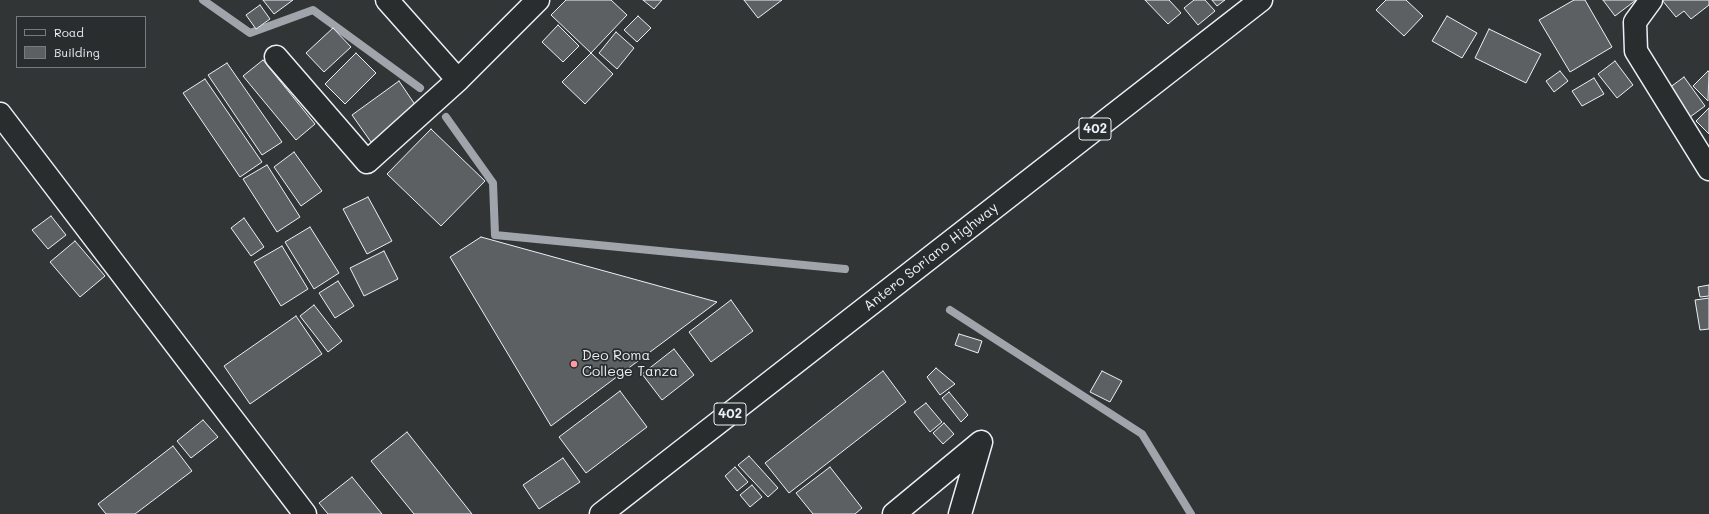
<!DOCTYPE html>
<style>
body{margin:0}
#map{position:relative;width:1709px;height:514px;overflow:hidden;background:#323536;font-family:Mali,sans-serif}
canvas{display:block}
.legend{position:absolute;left:16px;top:16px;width:130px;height:52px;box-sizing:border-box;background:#2a2d2e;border:1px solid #767b7f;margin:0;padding:5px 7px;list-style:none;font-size:12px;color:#e8f1f8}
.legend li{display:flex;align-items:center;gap:8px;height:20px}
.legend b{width:20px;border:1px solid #767b7f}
</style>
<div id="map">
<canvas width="1709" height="514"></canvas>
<ul class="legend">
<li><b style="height:5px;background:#2a2d2e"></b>Road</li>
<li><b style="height:11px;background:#5c6063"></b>Building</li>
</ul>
</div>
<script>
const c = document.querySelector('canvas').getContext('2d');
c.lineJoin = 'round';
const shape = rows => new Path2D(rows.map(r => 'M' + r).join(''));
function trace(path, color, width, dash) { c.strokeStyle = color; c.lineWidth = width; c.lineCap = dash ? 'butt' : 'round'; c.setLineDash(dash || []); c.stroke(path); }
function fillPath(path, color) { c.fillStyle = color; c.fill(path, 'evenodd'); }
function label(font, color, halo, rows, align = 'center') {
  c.font = font + ' Mali,sans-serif'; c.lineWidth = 3.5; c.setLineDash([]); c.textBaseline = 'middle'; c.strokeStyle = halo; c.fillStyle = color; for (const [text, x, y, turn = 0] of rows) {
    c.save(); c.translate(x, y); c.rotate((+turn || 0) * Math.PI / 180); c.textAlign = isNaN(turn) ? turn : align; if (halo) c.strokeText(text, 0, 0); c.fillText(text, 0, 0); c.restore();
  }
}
const stream = shape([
 [203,0,250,33,313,10,420,88],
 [446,117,493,183,495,235,845,269],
 [950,310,1142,434,1191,514]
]);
const building = shape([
 [263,0,293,0,274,14,263,0],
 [566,0,611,0,627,15,591,53,551,15,566,0],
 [643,0,662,0,654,9,643,0],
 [744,0,782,0,758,18,744,0],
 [1145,0,1169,0,1181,13,1168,24,1145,0],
 [1194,0,1205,0,1215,11,1198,25,1184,8,1194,0],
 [1212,0,1225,0,1217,6,1212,0],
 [1386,0,1406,0,1423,16,1404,36,1376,10,1386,0],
 [1574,0,1585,0,1612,47,1570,72,1539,20,1574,0],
 [1603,0,1636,0,1615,16,1603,0],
 [1662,0,1709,0,1709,5,1691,19,1684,11,1676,17,1662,0],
 [260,5,270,19,256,29,246,15,260,5],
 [638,16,651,28,637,42,624,30,638,16],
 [1447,16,1477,33,1462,58,1432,41,1447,16],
 [558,25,579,46,563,62,542,42,558,25],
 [333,28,351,47,324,72,306,53,333,28],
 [1489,29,1541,54,1526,83,1475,58,1489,29],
 [616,32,634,48,617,69,599,53,616,32],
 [356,53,376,73,345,104,325,84,356,53],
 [591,53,613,74,585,104,562,82,591,53],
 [263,60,315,124,296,140,243,76,263,60],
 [1615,61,1633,85,1617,98,1598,74,1615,61],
 [227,63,282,142,262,155,208,75,227,63],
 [1560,71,1568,81,1554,92,1546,81,1560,71],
 [1708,71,1709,72,1708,101,1693,86,1708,71],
 [1684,77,1705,106,1686,120,1665,91,1684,77],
 [1594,78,1604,94,1582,106,1572,91,1594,78],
 [205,79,262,162,240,177,183,93,205,79],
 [399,81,418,109,371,142,352,115,399,81],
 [1709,108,1709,134,1696,121,1709,108],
 [431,129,485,181,441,226,387,174,431,129],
 [294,152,322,191,301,206,274,167,294,152],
 [267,165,300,217,277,232,243,179,267,165],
 [368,197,392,241,367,254,343,209,368,197],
 [51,216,66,235,48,249,32,230,51,216],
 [244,218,264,247,251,256,231,228,244,218],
 [310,227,339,273,314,289,285,242,310,227],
 [481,237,717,302,551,426,450,257,481,237],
 [75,241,105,276,80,297,50,262,75,241],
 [282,246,308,289,281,306,254,262,282,246],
 [384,251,398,279,364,296,350,268,384,251],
 [338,281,354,306,335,318,319,293,338,281],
 [1709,285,1709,296,1700,297,1698,287,1709,285],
 [1709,298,1709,329,1700,330,1695,300,1709,298],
 [731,300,753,331,711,362,689,332,731,300],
 [314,305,342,341,328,352,300,316,314,305],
 [296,316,322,354,250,404,224,366,296,316],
 [959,334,982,341,978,353,955,345,959,334],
 [674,349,694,375,662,400,642,374,674,349],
 [936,368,955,384,940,395,927,377,936,368],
 [883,371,906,402,789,493,765,463,883,371],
 [1102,371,1122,381,1110,402,1090,392,1102,371],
 [620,391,647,427,586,473,559,437,620,391],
 [949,392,968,415,961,422,942,398,949,392],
 [926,403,942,422,930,432,914,412,926,403],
 [203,420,218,437,191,458,177,441,203,420],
 [944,423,954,434,943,444,933,433,944,423],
 [407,432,472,514,414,514,371,461,407,432],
 [173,446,192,471,135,514,106,514,98,504,173,446],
 [749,456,778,488,768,497,738,465,749,456],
 [563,458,580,482,539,509,523,485,563,458],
 [735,467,748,482,737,491,725,476,735,467],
 [830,467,862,508,855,514,813,514,796,493,830,467],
 [352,477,382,514,328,514,319,503,352,477],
 [752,485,762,497,750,507,740,495,752,485]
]);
const minor = shape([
 [387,0,458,80],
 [1651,0,1635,22,1636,51,1709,169],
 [276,57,367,162,458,80,538,0],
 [0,114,305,514],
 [894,514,981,442,960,514]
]);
const primary = shape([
 [601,514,1261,0]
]);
const markers = [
 [574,364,4,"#ff9aa2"]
];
const shields = [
 [1095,129,32],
 [730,414,32]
];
const shieldNames = [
 ["402",1095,129],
 ["402",730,414]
];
const streetNames = [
 ["Antero Soriano Highway",931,257,-38]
];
const poiNames = [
 ["Deo Roma",582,356],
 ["College Tanza",582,372]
];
trace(stream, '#9fa5aa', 8);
fillPath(building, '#5c6063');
trace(building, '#e8f1f8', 1);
trace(minor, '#e8f1f8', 25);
trace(primary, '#e8f1f8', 25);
trace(minor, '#2a2d2e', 22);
trace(primary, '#2a2d2e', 22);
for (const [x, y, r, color] of markers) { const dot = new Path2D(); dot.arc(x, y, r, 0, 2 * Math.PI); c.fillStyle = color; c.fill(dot); trace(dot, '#2a2d2e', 1.5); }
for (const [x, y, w] of shields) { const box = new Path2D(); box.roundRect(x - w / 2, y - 11, w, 22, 3); c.fillStyle = '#2a2d2e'; c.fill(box); trace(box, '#e8f1f8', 1); }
label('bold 13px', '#e8f1f8', null, shieldNames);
label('14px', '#e8f1f8', '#2a2d2e', streetNames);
label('14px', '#e8f1f8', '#2a2d2e', poiNames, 'left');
</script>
